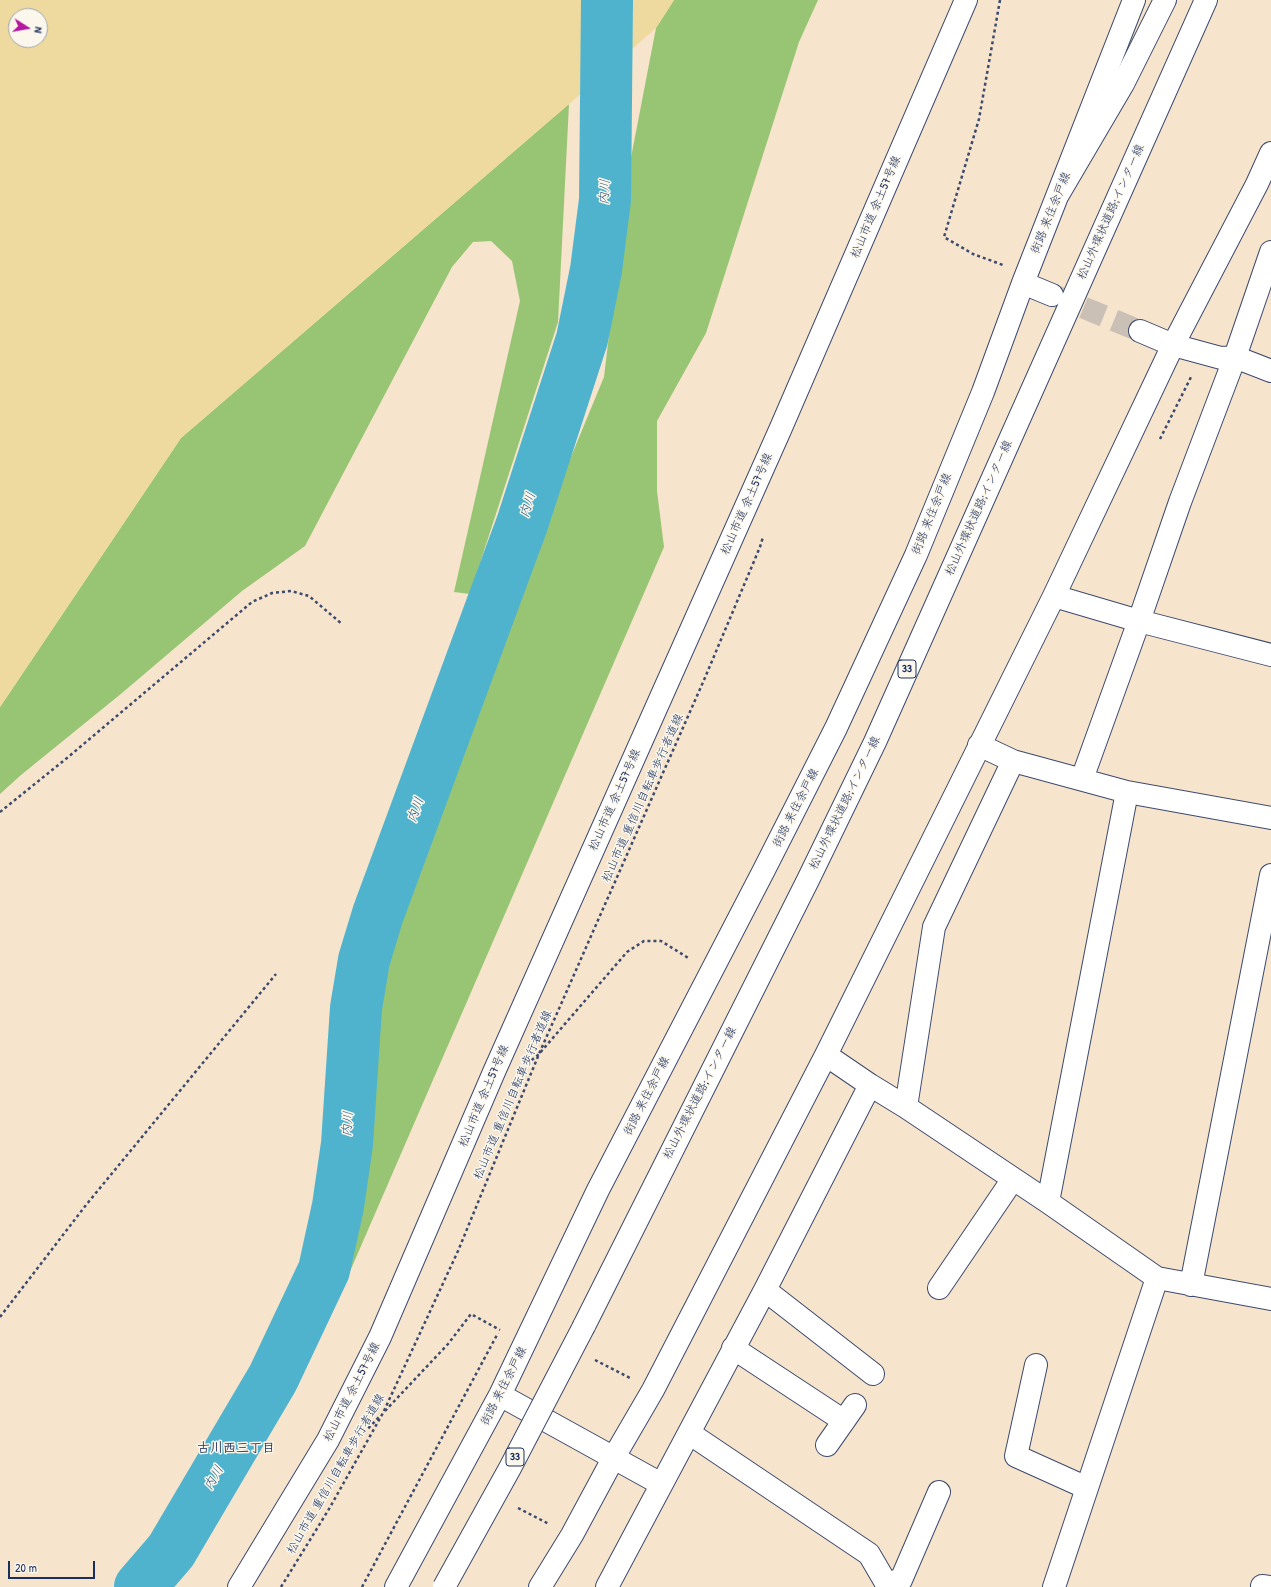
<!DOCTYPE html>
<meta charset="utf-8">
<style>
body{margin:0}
#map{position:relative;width:1271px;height:1587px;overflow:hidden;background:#f6e4cc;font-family:"Patrick Hand",sans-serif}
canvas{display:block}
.north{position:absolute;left:8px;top:8px;width:40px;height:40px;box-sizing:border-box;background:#fbf7ec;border:1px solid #a1a7b3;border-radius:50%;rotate:101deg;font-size:11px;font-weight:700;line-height:16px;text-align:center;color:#1b2f5e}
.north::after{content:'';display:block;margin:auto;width:14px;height:18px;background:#b5179e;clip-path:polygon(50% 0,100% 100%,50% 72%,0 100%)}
.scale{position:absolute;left:8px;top:1561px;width:87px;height:18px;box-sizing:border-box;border:2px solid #1b2f5e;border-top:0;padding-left:5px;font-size:12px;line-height:14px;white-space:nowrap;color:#1b2f5e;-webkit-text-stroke:3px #fbf7ec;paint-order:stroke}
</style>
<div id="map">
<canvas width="1271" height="1587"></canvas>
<div class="north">N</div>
<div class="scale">20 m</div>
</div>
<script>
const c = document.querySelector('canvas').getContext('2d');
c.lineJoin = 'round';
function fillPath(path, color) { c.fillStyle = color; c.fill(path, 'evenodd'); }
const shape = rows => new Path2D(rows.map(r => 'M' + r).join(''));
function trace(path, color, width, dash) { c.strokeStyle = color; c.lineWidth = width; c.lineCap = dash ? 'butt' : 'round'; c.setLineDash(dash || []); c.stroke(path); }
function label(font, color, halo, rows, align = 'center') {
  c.font = font + ' "Patrick Hand","Klee One",sans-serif'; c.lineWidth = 3; c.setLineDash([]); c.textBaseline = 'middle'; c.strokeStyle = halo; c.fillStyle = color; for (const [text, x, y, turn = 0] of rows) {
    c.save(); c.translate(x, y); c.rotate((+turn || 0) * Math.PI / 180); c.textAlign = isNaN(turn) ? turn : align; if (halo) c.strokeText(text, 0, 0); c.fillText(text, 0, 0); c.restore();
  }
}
const green = shape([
 [674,0,818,0,799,42,706,333,657,421,657,491,664,547,348,1276,378,1036,376,959,487,660,604,377,629,168,656,28],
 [569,104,558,322,470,594,454,592,520,301,512,261,491,241,473,242,452,267,305,546,242,591,122,693,21,775,0,794,0,707,181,438]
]);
const sand = shape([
 [0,0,674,0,656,28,569,104,181,438,0,707],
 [16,16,40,16,40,40,16,40]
]);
const river = shape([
 [140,1587,171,1551,273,1378,324,1270,338,1206,347,1144,356,1008,364,960,378,914,522,524,582,339,596,270,605,200,607,0]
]);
const minorTunnel = shape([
 [1053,295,1140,331]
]);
const path = shape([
 [1000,0,979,119,944,237,973,254,1003,265],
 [1160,439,1191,377],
 [0,812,67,758,252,602,272,593,291,591,309,596,342,624],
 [527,1064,539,1054,627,952,644,941,661,941,690,959],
 [0,1317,86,1205,276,974],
 [595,1360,630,1378],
 [385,1411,448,1344,471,1314,500,1330],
 [360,1437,380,1416],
 [518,1508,549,1524],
 [281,1587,329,1509,383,1413,458,1251,539,1054,704,680,760,547,763,537],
 [362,1587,498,1333]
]);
const minor = shape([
 [1023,283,1052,295],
 [1140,331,1173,345,1221,358,1235,357,1271,371],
 [1054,596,1139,621,1271,655],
 [979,745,1013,761,1127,792,1271,818],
 [1082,779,1139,621,1180,502,1235,357,1271,252],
 [826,1055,870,1085,906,1107,1048,1202,1157,1278,1271,1299],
 [906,1107,934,927,1013,761],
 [1048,1202,1127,792],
 [1191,1285,1271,875],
 [939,1288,1013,1179],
 [765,1290,873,1374],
 [733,1348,844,1421],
 [1036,1365,1016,1456,1087,1488],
 [500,1395,661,1484],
 [689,1433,869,1554,886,1583,887,1587],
 [827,1445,855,1405],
 [886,1583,901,1580,939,1492],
 [1262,1586,1269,1587],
 [239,1587,328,1440,380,1337,494,1072,780,430,966,0],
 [396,1587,500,1395,598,1190,764,870,836,728,916,555,983,392,1023,283,1134,0],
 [540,1587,572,1535,614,1457,653,1390,826,1055,1054,596,1173,345,1257,184,1271,153],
 [607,1587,765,1290,870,1085],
 [1054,1587,1157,1278]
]);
const highway = shape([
 [1059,193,1123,84,1165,0],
 [584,1326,808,880,875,742,1206,0]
]);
const highwayBridge = shape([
 [444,1587,510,1468,584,1326]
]);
const shields = [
 [907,669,18],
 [515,1457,18]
];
const shieldNames = [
 ["33",907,669],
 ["33",515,1457]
];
const streetNames = [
 ["松山市道 余土57号線",876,207,-67],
 ["松山外環状道路;インター線",1111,212,-66],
 ["街路 来住余戸線",1051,213,-68],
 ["松山市道 余土57号線",747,504,-66],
 ["松山外環状道路;インター線",979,508,-66],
 ["街路 来住余戸線",932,514,-68],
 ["松山市道 重信川自転車歩行者道線",643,798,-66],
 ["松山市道 余土57号線",615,800,-66],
 ["松山外環状道路;インター線",845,803,-64],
 ["街路 来住余戸線",796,808,-63],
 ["松山外環状道路;インター線",700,1093,-63],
 ["松山市道 重信川自転車歩行者道線",513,1095,-67],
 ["松山市道 余土57号線",484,1096,-67],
 ["街路 来住余戸線",647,1096,-63],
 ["街路 来住余戸線",504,1386,-63],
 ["松山市道 余土57号線",352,1392,-63],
 ["松山市道 重信川自転車歩行者道線",336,1474,-60]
];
const waterNames = [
 ["内川",605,192,-87],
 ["内川",528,505,-72],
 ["内川",416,810,-70],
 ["内川",348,1124,-86],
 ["内川",214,1478,-60]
];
const neighbourhoodNames = [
 ["古川西三丁目",236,1449]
];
fillPath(green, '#98c573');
fillPath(sand, '#eeda9e');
trace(river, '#4fb3ce', 52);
trace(minorTunnel, '#cac0b6', 22, [22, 11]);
trace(minor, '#3c4a6e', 24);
trace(highway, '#3c4a6e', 24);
trace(path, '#3c4a6e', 2.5, [3, 3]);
trace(minor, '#fff', 22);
trace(highway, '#fff', 22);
trace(highwayBridge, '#3c4a6e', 24, []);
trace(highwayBridge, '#fff', 22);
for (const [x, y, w] of shields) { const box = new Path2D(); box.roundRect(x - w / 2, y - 9, w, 18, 3); c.fillStyle = '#fbf7ec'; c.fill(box); trace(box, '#1b2f5e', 1); }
label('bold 11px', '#1b2f5e', null, shieldNames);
label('12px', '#1b2f5e', '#fbf7ec', streetNames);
label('italic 13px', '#2d5d85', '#fbf7ec', waterNames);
label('bold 13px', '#1b2f5e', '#fbf7ec', neighbourhoodNames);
</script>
